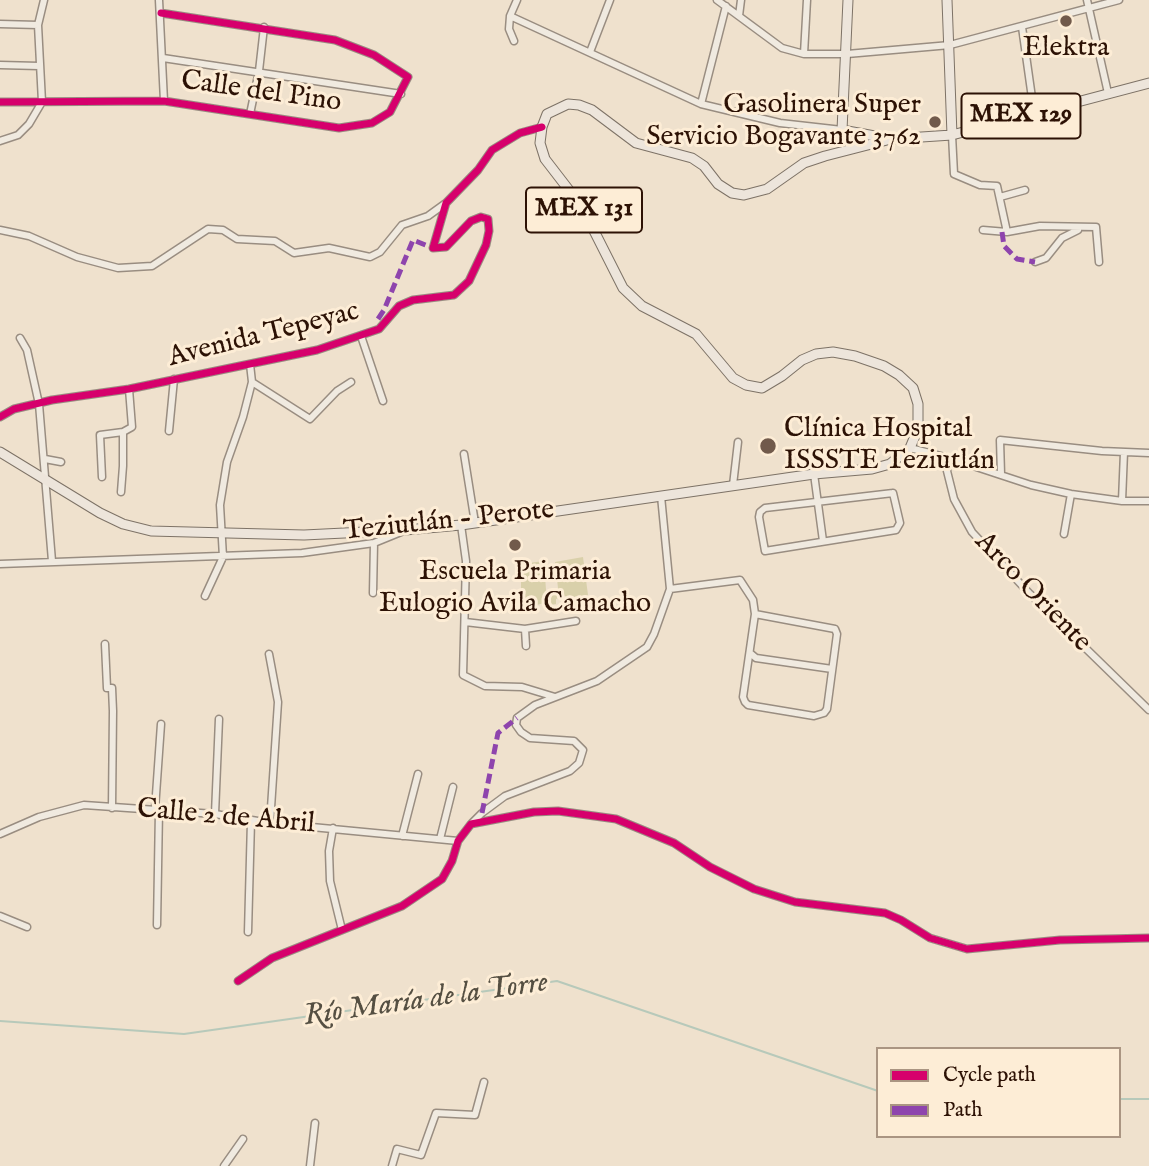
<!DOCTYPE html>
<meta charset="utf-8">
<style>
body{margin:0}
#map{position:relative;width:1149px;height:1166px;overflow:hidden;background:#efe1cd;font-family:"IM FELL English",serif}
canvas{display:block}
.legend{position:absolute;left:876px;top:1047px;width:245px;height:91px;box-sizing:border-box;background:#fdedd6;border:2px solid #aa9582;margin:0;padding:9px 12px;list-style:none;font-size:21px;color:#2d1205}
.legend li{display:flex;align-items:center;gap:14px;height:35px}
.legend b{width:35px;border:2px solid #aa9582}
</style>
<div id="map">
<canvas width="1149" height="1166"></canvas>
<ul class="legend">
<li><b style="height:9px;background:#d6006c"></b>Cycle path</li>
<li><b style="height:9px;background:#8e44ad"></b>Path</li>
</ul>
</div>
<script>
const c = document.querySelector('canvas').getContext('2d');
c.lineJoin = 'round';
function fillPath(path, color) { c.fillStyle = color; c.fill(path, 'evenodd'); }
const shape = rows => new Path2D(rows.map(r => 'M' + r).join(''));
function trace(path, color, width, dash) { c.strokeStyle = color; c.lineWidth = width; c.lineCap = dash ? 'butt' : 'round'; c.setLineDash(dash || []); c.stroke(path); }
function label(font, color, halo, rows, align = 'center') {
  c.font = font + ' "IM FELL English",serif'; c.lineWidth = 6; c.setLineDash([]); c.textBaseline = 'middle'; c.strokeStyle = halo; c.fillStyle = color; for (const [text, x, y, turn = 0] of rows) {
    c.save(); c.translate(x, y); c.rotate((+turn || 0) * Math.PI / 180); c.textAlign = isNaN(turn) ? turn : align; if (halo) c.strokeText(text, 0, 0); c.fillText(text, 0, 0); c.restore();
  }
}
const green = shape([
 [583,557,588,595,567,598,565,596,556,599,556,604,550,605,549,602,524,608,523,604,521,604,521,564,544,561,546,590,549,593,558,588,555,562]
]);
const stream = shape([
 [0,1021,184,1034,557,981,878,1091],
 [1119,1099,1149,1099]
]);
const minor = shape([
 [159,0,164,101],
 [717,0,782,48,804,54,847,54,950,45,1119,0],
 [1087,0,1108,93],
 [510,16,701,104,780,123,842,130],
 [739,16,741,0],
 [0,24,38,25],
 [1022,27,1034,112],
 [514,41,509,29,510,16,517,0],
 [590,52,610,0],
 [804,54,807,0],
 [163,58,401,94],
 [0,65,39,66],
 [0,102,164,101,339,128,372,123,390,112,408,77,374,55,335,40,161,13],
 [701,104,726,6],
 [250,114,259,71,264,27],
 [952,135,954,174,980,185,997,186,1007,232],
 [0,141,18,135,29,124,42,102,38,25,44,0],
 [1000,197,1025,190],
 [0,230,29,236,77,257,118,268,152,266,208,229,223,230,237,239,275,241,294,253,329,248,370,257,380,252,402,225,428,216,446,203],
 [983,230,1007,232,1040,226,1096,227,1099,262],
 [1035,262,1046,258,1062,238,1078,230],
 [361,336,383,401],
 [20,338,27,350,39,404,52,561],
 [252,382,310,419,337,391,351,382],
 [0,417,14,409,52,400,129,389,317,350,379,329,399,306,413,300,454,295,469,281,486,245,489,231,488,219,481,217,471,221,446,247,433,248,446,203,478,170,492,150,520,133,542,127],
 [169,431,174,379],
 [910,448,949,458,1031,485,1071,494,1122,501,1149,501],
 [464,454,475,523],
 [949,458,947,471,954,499,972,532,1030,594,1149,710],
 [45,459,61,462],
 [814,474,823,541],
 [1001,474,1000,440,1102,451,1149,453],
 [102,477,100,435,123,432,132,427,129,389],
 [733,485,738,442],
 [121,492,123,466,123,432],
 [893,493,900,523,896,530,765,551,759,517,760,512,765,508,893,493],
 [1122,501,1124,452],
 [461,525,466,561,463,675,485,686,522,687,555,697],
 [1064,534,1071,494],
 [0,564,302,553,374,543,401,532],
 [670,589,740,580,753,600,755,614,743,697,745,702,748,705,814,716,824,713,827,709,837,634,835,629,755,614],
 [373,593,374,543],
 [205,596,223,557,220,505,227,462,243,417,252,382,250,364],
 [465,622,525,629,576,621],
 [525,629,526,646],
 [105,644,107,688,112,688,113,711,112,808],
 [750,653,756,658,832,669],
 [269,654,278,702,270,823],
 [155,809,161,724],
 [215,814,219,719],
 [472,823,482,813,505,796,570,771,579,763,583,750,574,741,530,738,521,732,516,725,517,718,535,705,597,681,647,647,654,634,670,589,661,496],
 [333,828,329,851,330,881,342,930],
 [0,834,39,817,84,805,215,814,270,823,458,841],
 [402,836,418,774],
 [440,839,453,787],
 [0,916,27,927],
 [157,925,159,810],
 [248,932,251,821],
 [238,981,272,958,402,906,442,879,452,861,458,841,471,824,534,812,558,811,616,819,674,843,710,867,754,889,795,902,885,913,901,920,930,938,967,949,1060,940,1149,938],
 [224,1166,243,1139],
 [310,1166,315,1123],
 [392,1166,397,1149,421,1155,436,1113,475,1115,484,1082]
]);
const primary = shape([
 [848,0,842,130,891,139,952,135,1149,83],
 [947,0,952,135],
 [0,452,100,513,123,524,151,531,304,535,405,530,461,525,814,474,872,469,890,464,910,448,918,429,918,404,913,388,899,375,884,366,855,356,833,352,816,354,802,360,782,376,762,388,746,385,733,378,696,334,642,306,623,288,582,207,545,159,540,143,542,127,547,114,568,104,579,105,592,110,636,143,692,158,704,166,718,184,732,193,744,195,767,189,804,163,825,156,891,139]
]);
const quiet = shape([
 [1002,232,1004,246,1017,259,1035,262],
 [378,319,384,310,413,240,433,248],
 [482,813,498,733,517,718]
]);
const cycleway = shape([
 [0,102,164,101,339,128,372,123,390,112,408,77,374,55,335,40,161,13],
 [0,417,14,409,52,400,129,389,317,350,379,329,399,306,413,300,454,295,469,281,486,245,489,231,488,219,481,217,471,221,446,247,433,248,446,203,478,170,492,150,520,133,542,127],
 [238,981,272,958,402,906,442,879,452,861,458,841,471,824,534,812,558,811,616,819,674,843,710,867,754,889,795,902,885,913,901,920,930,938,967,949,1060,940,1149,938]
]);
const markers = [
 [1066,21,7,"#715a4b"],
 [935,122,7,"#715a4b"],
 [768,446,9,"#715a4b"],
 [515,545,7,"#715a4b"]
];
const shields = [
 [1021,116,119],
 [584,210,116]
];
const shieldNames = [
 ["MEX 129",1021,116],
 ["MEX 131",584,210]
];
const poiNames = [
 ["Elektra",1066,49],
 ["Gasolinera Super",921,106,"right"],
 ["Servicio Bogavante 3762",921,138,"right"],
 ["Clínica Hospital",784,430,"left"],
 ["ISSSTE Teziutlán",784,462,"left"],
 ["Escuela Primaria",515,573],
 ["Eulogio Avila Camacho",515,605]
];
const streetNames = [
 ["Calle del Pino",261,93,8],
 ["Avenida Tepeyac",264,336,-14],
 ["Teziutlán - Perote",449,522,-6],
 ["Arco Oriente",1032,593,46],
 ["Calle 2 de Abril",226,818,5]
];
const waterNames = [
 ["Río María de la Torre",426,1001,-8]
];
fillPath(green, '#d9d0aa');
trace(stream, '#b7c9ba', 2);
trace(minor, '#998d81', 9);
trace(primary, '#7d7266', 11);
trace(minor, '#f0eae0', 6);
trace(primary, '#ede5db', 9);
trace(quiet, '#8e44ad', 5, [10, 5]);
trace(cycleway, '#d6006c', 7);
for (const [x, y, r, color] of markers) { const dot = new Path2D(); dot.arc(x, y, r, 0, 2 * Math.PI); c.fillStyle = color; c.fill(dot); trace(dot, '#fdedd6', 2.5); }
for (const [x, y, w] of shields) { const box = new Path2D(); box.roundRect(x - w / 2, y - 22.5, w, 45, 5); c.fillStyle = '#fdedd6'; c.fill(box); trace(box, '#2d1205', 2); }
label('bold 26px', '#2d1205', null, shieldNames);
label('28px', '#2d1205', '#fdedd6', poiNames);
label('28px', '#2d1205', '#fdedd6', streetNames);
label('italic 30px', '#554f42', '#fdedd6', waterNames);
</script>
